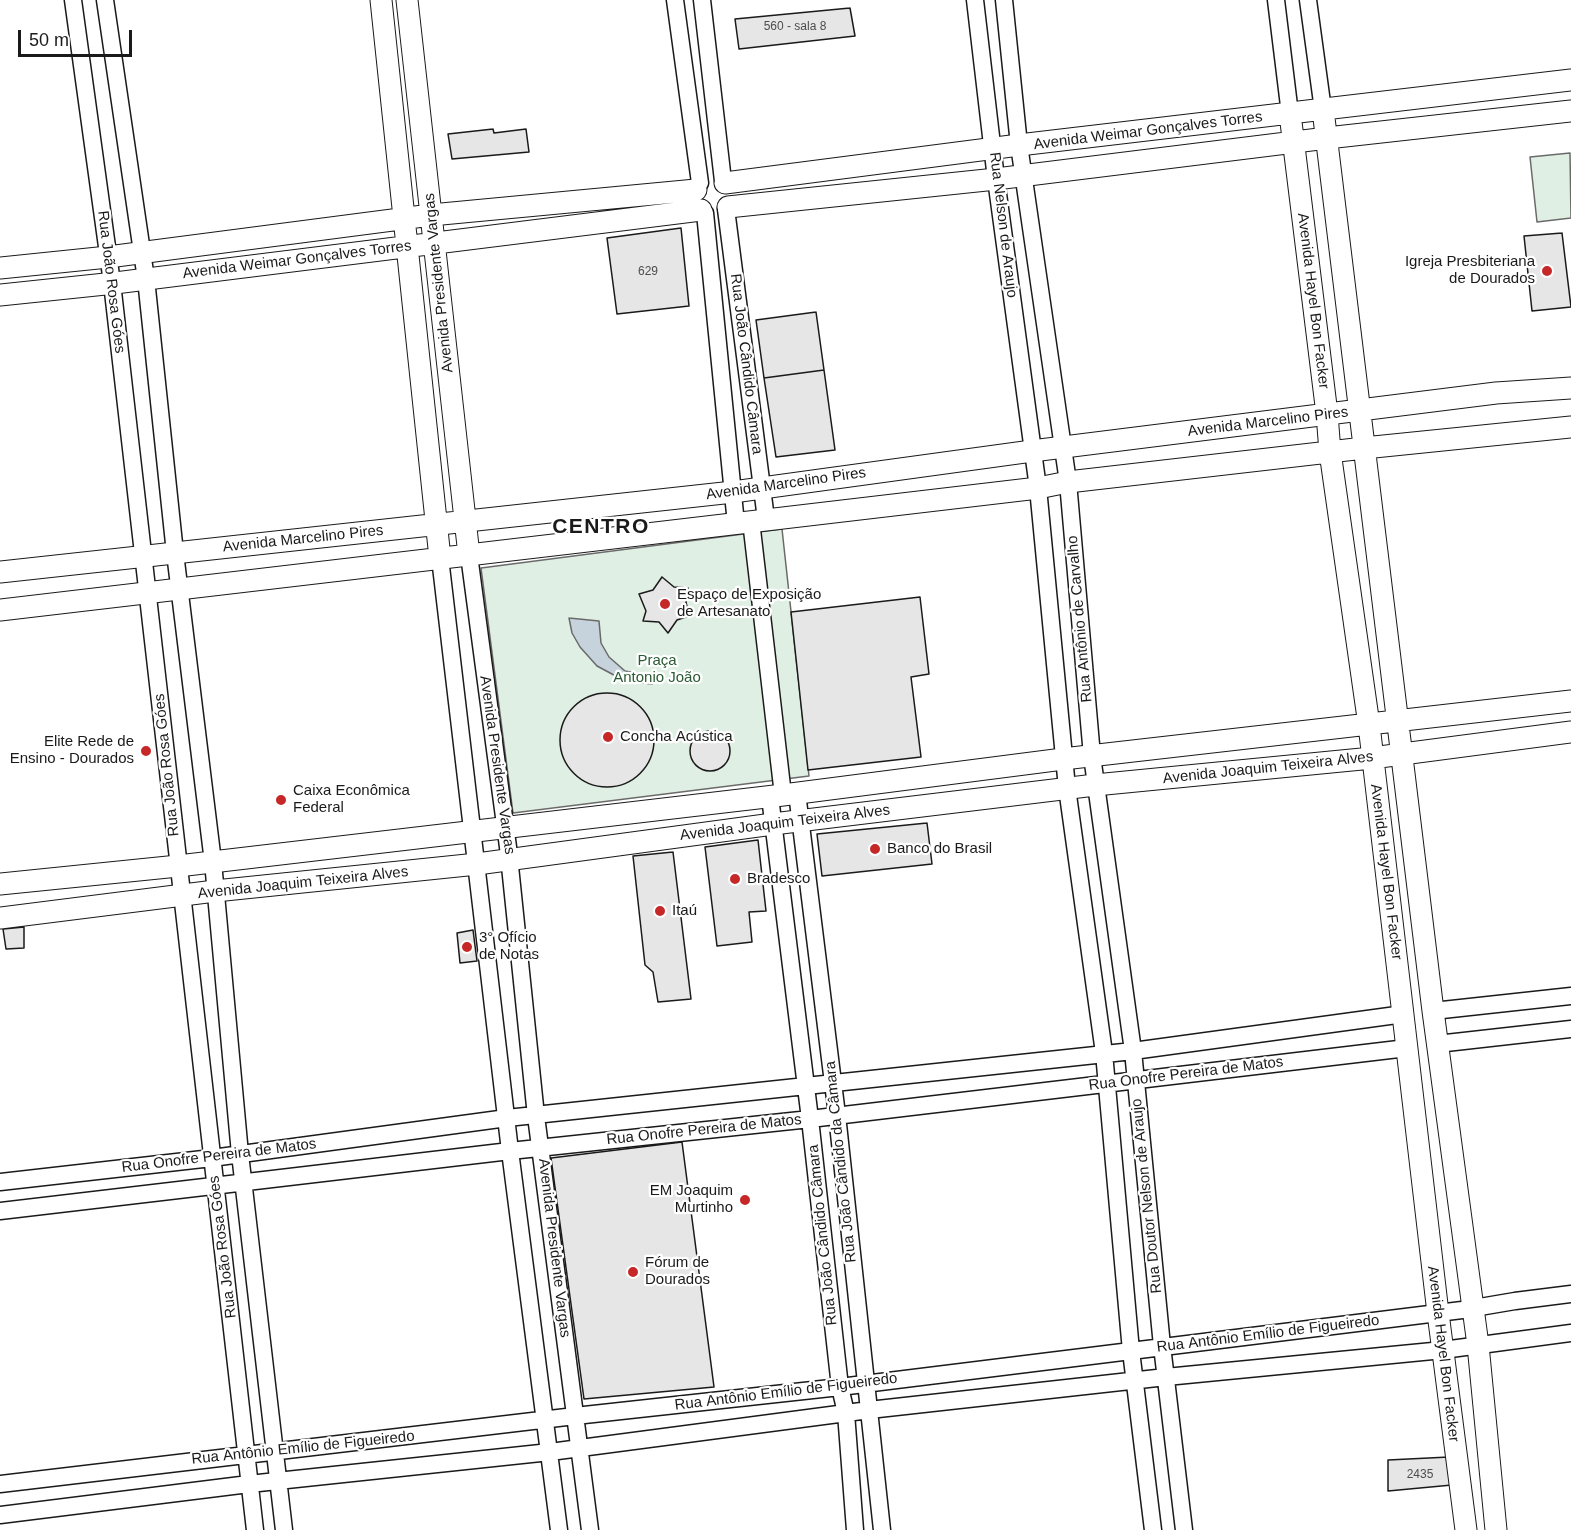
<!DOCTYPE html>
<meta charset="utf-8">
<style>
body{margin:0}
#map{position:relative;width:1571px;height:1530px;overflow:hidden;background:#fff;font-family:Helvetica,sans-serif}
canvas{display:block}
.scale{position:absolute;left:18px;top:30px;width:114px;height:27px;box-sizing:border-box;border:3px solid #1a1a1a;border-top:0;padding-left:8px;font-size:18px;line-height:21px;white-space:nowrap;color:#1a1a1a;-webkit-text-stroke:4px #fff;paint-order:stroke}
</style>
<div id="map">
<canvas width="1571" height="1530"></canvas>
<div class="scale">50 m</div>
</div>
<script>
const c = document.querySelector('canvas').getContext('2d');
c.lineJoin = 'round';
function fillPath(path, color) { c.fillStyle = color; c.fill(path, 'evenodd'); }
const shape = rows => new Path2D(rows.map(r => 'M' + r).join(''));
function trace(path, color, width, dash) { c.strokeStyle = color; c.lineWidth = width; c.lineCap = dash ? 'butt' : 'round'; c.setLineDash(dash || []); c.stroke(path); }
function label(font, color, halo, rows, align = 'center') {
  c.font = font + ' Helvetica,sans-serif'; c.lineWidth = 4.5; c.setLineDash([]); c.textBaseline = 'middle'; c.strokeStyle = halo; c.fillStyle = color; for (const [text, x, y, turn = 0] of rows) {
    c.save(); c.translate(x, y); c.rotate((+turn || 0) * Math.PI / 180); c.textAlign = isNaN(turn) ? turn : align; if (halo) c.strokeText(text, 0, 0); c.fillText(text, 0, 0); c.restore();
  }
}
const green = shape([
 [1570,153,1571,218,1537,222,1530,157,1570,153],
 [782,529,809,776,513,813,481,568,782,529]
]);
const water = shape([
 [569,618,599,621,601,643,609,657,625,671,651,676,652,684,625,681,597,666,580,647,572,633,569,618]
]);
const building = shape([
 [850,8,855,36,739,49,735,19,850,8],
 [493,129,494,133,526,129,529,152,452,159,448,134,493,129],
 [681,228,689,306,617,314,607,238,681,228],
 [1562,233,1571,307,1532,311,1524,236,1562,233],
 [816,312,824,370,764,378,756,320,816,312],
 [824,370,835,450,776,457,764,378,824,370],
 [662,577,674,587,688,588,686,602,689,616,677,620,668,633,659,622,643,621,646,611,639,594,653,590,662,577],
 [920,597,929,674,911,677,921,757,808,770,791,612,920,597],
 '560 740a47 47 0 1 1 94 0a47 47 0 1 1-94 0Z',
 '690 751a20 20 0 1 1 40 0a20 20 0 1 1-40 0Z',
 [927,823,932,864,822,876,817,834,927,823],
 [758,840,766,911,749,912,752,942,717,946,705,847,758,840],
 [673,852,691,999,658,1002,653,972,645,965,633,856,673,852],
 [24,927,24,948,6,949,3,929,24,927],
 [473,930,477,961,460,963,457,933,473,930],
 [682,1142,714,1387,584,1399,551,1158,682,1142],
 [1449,1457,1452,1485,1388,1491,1388,1460,1449,1457]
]);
const minor = shape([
 [73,0,112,283,255,1530],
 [105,0,146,279,175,553,213,862,240,1154,284,1530],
 [675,0,700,183],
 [702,0,723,181],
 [975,0,996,179,1038,488,1067,788,1104,1053,1131,1351,1153,1530],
 [1004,0,1019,145,1068,482,1092,756,1133,1051,1162,1346,1184,1530],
 [1276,0,1290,114],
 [1308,0,1323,110],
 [726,209,766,519],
 [705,213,736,524],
 [751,521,783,795],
 [469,555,508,847,536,1116,590,1530],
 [440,558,510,1151,559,1530],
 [797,793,837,1115,882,1530],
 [770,797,810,1119,840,1387,846,1413,855,1530],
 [1433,1011,1571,996],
 [1437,1044,1571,1029],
 [0,1182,212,1158,507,1118,1133,1051,1404,1014],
 [0,1211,510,1151,810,1119,1407,1048],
 [0,1484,575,1416,840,1387,1462,1310,1515,1301,1571,1294],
 [0,1515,249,1484,550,1452,869,1410,1166,1377,1443,1350,1571,1333]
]);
const major = shape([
 [381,0,440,558],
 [407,0,469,555],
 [1323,110,1433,1011,1478,1345,1496,1530],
 [1290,114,1327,414,1330,452,1369,725,1438,1313,1466,1530],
 [725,183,1019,145,1571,80],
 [728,207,996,179,1327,138,1571,111],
 [0,268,108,257,431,215,696,190],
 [0,295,115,283,701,210],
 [0,572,733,492,1032,451,1496,393,1571,388],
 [0,610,1038,488,1068,482,1364,448,1571,427],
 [0,884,178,866,783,795,1063,759,1571,701],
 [0,918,215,891,477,864,773,824,1095,785,1372,758,1571,732]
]);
const markers = [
 [1547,271,6,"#c62828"],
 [665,604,6,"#c62828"],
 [608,737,6,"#c62828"],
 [146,751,6,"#c62828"],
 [281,800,6,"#c62828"],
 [875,849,6,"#c62828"],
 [735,879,6,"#c62828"],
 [660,911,6,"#c62828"],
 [467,947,6,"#c62828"],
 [745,1200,6,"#c62828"],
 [633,1272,6,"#c62828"]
];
const numberNames = [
 ["560 - sala 8",795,27],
 ["629",648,272],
 ["2435",1420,1475]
];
const streetNames = [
 ["Avenida Weimar Gonçalves Torres",1148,131,-7],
 ["Rua Nelson de Araujo",1003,225,83],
 ["Avenida Weimar Gonçalves Torres",297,260,-7],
 ["Rua João Rosa Góes",111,282,83],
 ["Avenida Presidente Vargas",439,283,-96],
 ["Avenida Hayel Bon Facker",1313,301,83],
 ["Rua João Cândido Câmara",746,364,83],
 ["Avenida Marcelino Pires",1268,422,-7],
 ["Avenida Marcelino Pires",786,484,-8],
 ["Avenida Marcelino Pires",303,539,-6],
 ["Rua Antônio de Carvalho",1080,619,-95],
 ["Rua João Rosa Góes",167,765,-96],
 ["Avenida Presidente Vargas",497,765,82],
 ["Avenida Joaquim Teixeira Alves",1268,768,-6],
 ["Avenida Joaquim Teixeira Alves",785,823,-7],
 ["Avenida Hayel Bon Facker",1386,872,83],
 ["Avenida Joaquim Teixeira Alves",303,883,-6],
 ["Rua Onofre Pereira de Matos",1186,1074,-7],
 ["Rua Onofre Pereira de Matos",704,1130,-6],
 ["Rua Onofre Pereira de Matos",219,1156,-7],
 ["Rua João Cândido da Câmara",841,1162,-96],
 ["Rua Doutor Nelson de Araujo",1147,1196,-96],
 ["Rua João Cândido Câmara",823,1235,-96],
 ["Rua João Rosa Góes",223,1247,-97],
 ["Avenida Presidente Vargas",554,1248,83],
 ["Rua Antônio Emílio de Figueiredo",1268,1334,-7],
 ["Avenida Hayel Bon Facker",1443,1354,83],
 ["Rua Antônio Emílio de Figueiredo",786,1392,-7],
 ["Rua Antônio Emílio de Figueiredo",303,1448,-6]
];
const poiNames = [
 ["Igreja Presbiteriana",1535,262,"right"],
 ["de Dourados",1535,279,"right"],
 ["Espaço de Exposição",677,595],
 ["de Artesanato",677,612],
 ["Concha Acústica",620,737],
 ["Elite Rede de",134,742,"right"],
 ["Ensino - Dourados",134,759,"right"],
 ["Caixa Econômica",293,791],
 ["Federal",293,808],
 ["Banco do Brasil",887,849],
 ["Bradesco",747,879],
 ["Itaú",672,911],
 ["3° Ofício",479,938],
 ["de Notas",479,955],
 ["EM Joaquim",733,1191,"right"],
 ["Murtinho",733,1208,"right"],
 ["Fórum de",645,1263],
 ["Dourados",645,1280]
];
const parkNames = [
 ["Praça",657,661],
 ["Antonio João",657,678]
];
const districtNames = [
 ["CENTRO",601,527]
];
fillPath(green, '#e0efe3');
trace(green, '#6a6a6a', 1.5);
fillPath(water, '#c6d2dc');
trace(water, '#6a6a6a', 1.5);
fillPath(building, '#e6e6e6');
trace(building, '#1a1a1a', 1.5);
trace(minor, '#1a1a1a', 19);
trace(major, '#1a1a1a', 23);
trace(minor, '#fff', 16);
trace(major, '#fff', 21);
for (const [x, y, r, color] of markers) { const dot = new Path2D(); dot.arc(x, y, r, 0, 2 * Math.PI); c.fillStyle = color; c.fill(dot); trace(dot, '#fff', 2); }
label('12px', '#4d4d4d', null, numberNames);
label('15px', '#1a1a1a', '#fff', streetNames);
label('15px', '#1a1a1a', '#fff', poiNames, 'left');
label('15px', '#2b5a34', '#fff', parkNames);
c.letterSpacing = '1.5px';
label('bold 21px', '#1a1a1a', '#fff', districtNames);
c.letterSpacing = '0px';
</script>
